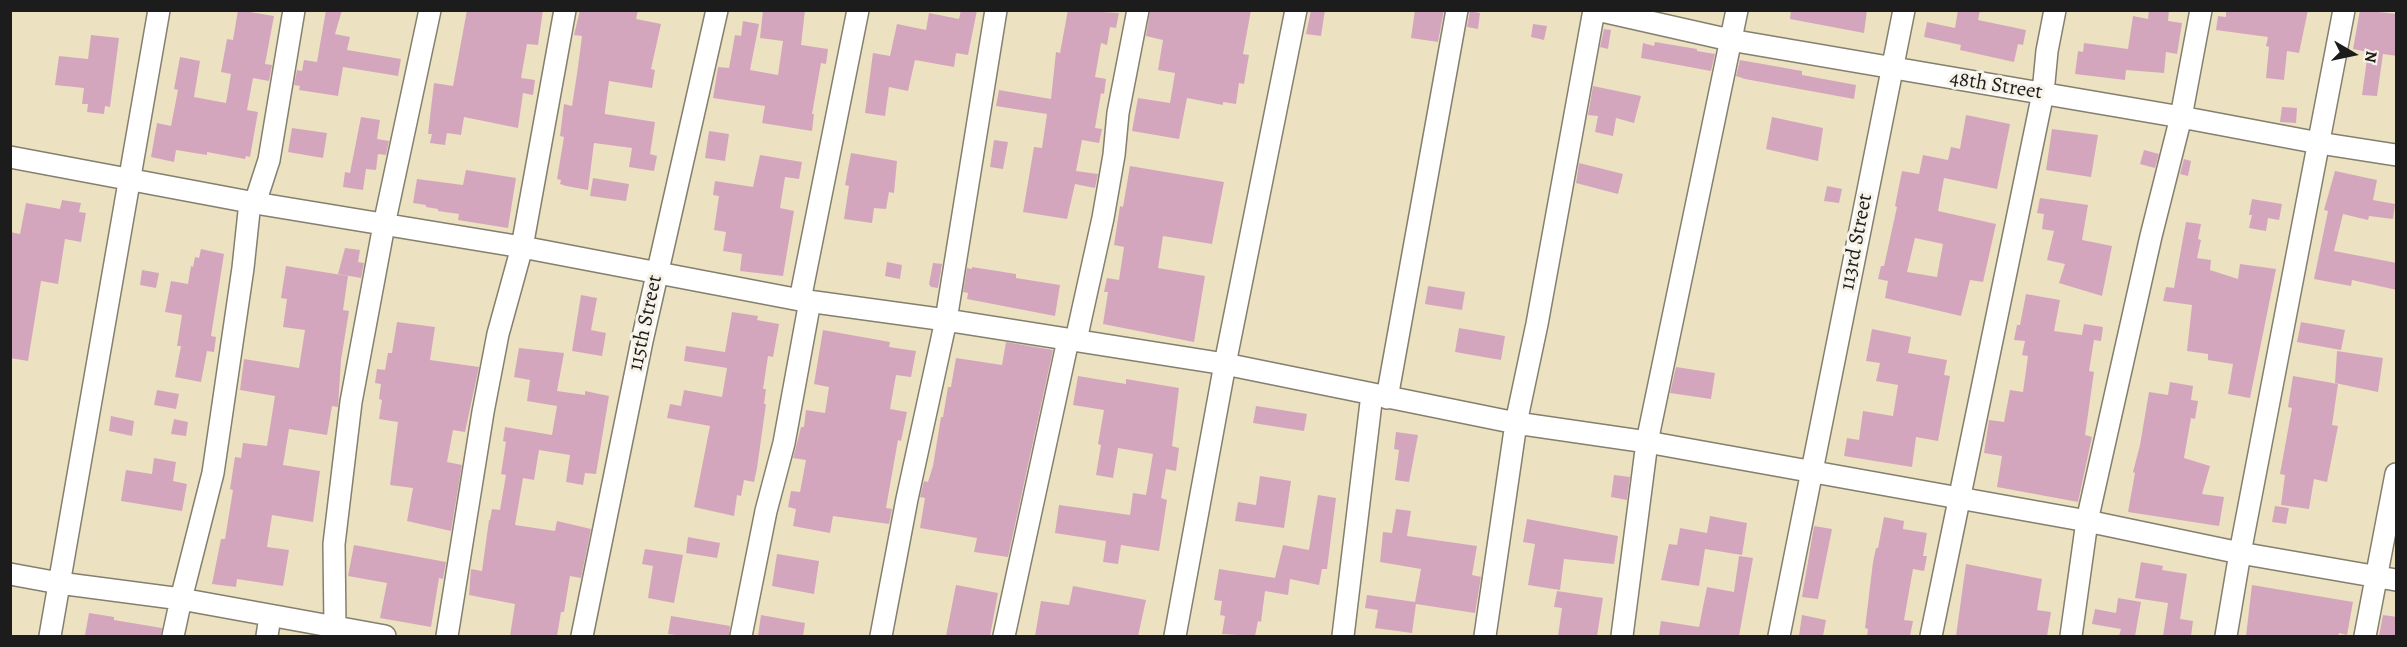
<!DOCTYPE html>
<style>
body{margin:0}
#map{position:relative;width:2407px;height:647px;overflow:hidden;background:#ece2c1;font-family:Alegreya,serif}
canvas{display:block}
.frame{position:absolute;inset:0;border:12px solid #1c1c1c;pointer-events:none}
.north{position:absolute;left:2323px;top:24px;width:60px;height:60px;-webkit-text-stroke:4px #f7f3e8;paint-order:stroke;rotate:99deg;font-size:16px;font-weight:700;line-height:24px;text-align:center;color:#1c1c1c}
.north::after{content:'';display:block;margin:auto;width:21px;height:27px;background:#1c1c1c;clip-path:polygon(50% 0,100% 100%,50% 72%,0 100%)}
</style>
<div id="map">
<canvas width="2407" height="647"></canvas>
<div class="frame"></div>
<div class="north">N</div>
</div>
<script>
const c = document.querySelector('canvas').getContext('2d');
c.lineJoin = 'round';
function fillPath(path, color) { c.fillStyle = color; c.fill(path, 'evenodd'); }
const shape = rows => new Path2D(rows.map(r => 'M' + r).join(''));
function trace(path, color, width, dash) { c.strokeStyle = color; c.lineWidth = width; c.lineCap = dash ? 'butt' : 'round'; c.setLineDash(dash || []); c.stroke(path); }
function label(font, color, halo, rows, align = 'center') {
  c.font = font + ' Alegreya,serif'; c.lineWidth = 6; c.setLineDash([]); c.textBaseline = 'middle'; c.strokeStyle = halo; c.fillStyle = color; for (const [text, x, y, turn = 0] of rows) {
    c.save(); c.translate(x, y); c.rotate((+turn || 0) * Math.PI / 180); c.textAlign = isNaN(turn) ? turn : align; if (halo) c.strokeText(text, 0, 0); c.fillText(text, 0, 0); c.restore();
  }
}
const building = shape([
 [238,10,274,16,265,64,272,65,269,81,253,78,247,110,258,112,250,157,246,156,245,159,207,152,207,155,176,150,174,162,151,157,157,123,171,126,178,90,174,89,180,57,200,61,194,97,226,103,231,74,221,72,227,39,233,40],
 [326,10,342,10,335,34,350,37,347,50,401,59,398,76,343,67,338,96,299,90,300,86,294,85,297,70,302,71,304,60,317,62],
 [467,10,543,10,538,45,527,44,521,78,535,80,533,95,523,93,518,128,464,117,461,135,447,133,445,145,430,143,432,134,428,134,434,83,453,86],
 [580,10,638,10,636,19,661,24,651,69,655,70,652,88,609,81,605,111,605,114,655,122,650,154,657,156,654,171,629,167,632,148,594,143,588,190,566,186,560,184,561,180,557,179,564,137,560,136,564,104,572,106,577,74,582,36,574,35],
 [763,10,805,10,801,45,828,49,826,64,821,63,812,114,814,114,812,131,762,123,765,106,713,98,718,67,729,68,735,35,741,36,743,21,759,24,750,70,778,75,783,41,760,38],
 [961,10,977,10,968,55,956,53,954,67,915,60,908,91,889,87,885,116,865,113,873,53,890,56,897,24,926,30,929,13,959,19],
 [1068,10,1119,13,1116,28,1110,27,1107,45,1101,43,1095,77,1106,79,1104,94,1101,93,1095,128,1102,129,1099,143,1082,140,1076,171,1098,174,1095,188,1075,184,1067,219,1023,212,1034,147,1042,148,1047,114,996,106,999,90,1051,99,1056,52,1060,53],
 [1150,10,1251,10,1243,54,1249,55,1244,84,1239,83,1236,104,1223,102,1223,105,1187,98,1179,139,1132,131,1138,98,1170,103,1175,73,1158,70,1163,40,1146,36],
 [1311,10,1325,10,1321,36,1306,34],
 [1415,10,1444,10,1438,42,1411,38],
 [1791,10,1867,10,1864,33,1790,19],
 [1958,10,1980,10,1978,20,2026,30,2023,45,2018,44,2014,62,1960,50,1961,45,1924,37,1927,22,1955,28],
 [2149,10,2169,10,2168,21,2182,23,2177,54,2166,52,2164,73,2126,70,2125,80,2075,74,2078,51,2083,52,2084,43,2128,49,2133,16,2148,19],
 [2226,10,2308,10,2299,53,2287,51,2284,80,2266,78,2269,47,2266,46,2268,37,2216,30,2218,16,2226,17],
 [2360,10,2397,14,2397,56,2383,54,2377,96,2362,95,2368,52,2353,49],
 [1470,11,1480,13,1478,29,1467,27],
 [1533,24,1547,26,1544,40,1531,37],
 [1604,29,1611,30,1608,49,1600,47],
 [91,35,119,38,110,107,105,106,104,114,87,112,88,104,82,104,84,88,55,85,59,56,88,59],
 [1655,42,1697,49,1697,51,1715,54,1711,71,1641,58,1643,43,1654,46],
 [1740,60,1802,71,1802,75,1856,85,1854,99,1745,79,1736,76],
 [1593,86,1641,96,1634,123,1616,118,1613,136,1595,132,1598,116,1588,115],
 [2282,107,2297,108,2296,123,2280,122],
 [1966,115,2010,124,1997,189,1944,178,1938,211,1996,224,1983,282,1970,280,1961,316,1885,298,1888,281,1878,279,1881,266,1884,266,1897,207,1895,206,1902,171,1919,174,1923,155,1948,160,1951,147,1960,149],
 [1915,238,1943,244,1937,277,1907,272],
 [361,117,380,120,377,139,389,141,386,155,378,154,376,170,366,169,363,190,343,187,345,172,350,173],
 [1772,117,1823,128,1818,161,1766,149],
 [292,128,327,133,323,158,288,152],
 [2052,129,2098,135,2091,177,2046,170],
 [709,131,729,134,725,161,705,158],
 [994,140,1008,142,1003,169,990,167],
 [2144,150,2159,154,2155,168,2140,164],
 [851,153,897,161,894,193,889,192,886,209,874,208,872,223,844,219,849,186,845,185],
 [760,155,802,162,799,179,785,177,780,208,794,211,783,276,740,271,742,254,723,251,726,232,714,230,719,196,713,195,715,181,753,187],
 [2184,159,2191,161,2188,176,2180,174],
 [1579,163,1623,174,1618,194,1576,183],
 [1130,166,1224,182,1212,244,1163,236,1158,268,1205,276,1194,342,1103,324,1108,292,1104,292,1107,278,1119,280,1124,247,1114,245,1120,206,1123,207],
 [466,170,516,178,508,228,458,220,459,214,438,211,438,209,426,207,426,205,413,203,417,179,463,185],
 [2335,171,2377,180,2373,200,2395,204,2393,219,2369,216,2368,220,2343,214,2334,251,2397,263,2397,290,2352,280,2351,286,2314,279,2328,211,2324,210],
 [593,178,629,184,626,201,590,196],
 [1827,186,1842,189,1839,203,1824,201],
 [2040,198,2088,205,2082,240,2112,246,2102,296,2059,283,2065,264,2047,260,2054,231,2042,229,2044,214,2037,213],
 [2252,199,2282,204,2279,220,2268,218,2266,231,2249,228,2252,215,2249,215],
 [62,200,81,203,79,212,86,213,81,242,65,239,58,284,41,281,28,361,10,358,10,232,20,234,26,203,60,209],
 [2186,222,2201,224,2198,239,2201,240,2197,258,2211,260,2210,270,2238,279,2240,264,2276,269,2250,398,2228,394,2233,364,2208,360,2208,354,2187,351,2192,305,2163,301,2166,287,2174,288],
 [345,248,360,250,358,262,364,263,361,278,338,274],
 [201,249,224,254,211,336,216,337,214,352,207,351,201,382,175,377,181,346,177,346,182,315,165,312,171,281,188,284,191,266,193,267,195,257,199,258],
 [887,262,902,265,900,279,885,276],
 [933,263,942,264,938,288,931,287,929,284],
 [286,266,348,276,343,310,349,311,341,360,338,407,332,406,327,435,289,429,283,465,320,471,313,522,272,515,267,547,289,550,283,586,237,579,236,587,212,584,221,539,225,539,233,490,230,489,235,457,241,458,243,443,267,446,275,396,240,390,244,359,299,368,305,330,283,327,287,299,281,298],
 [972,267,1016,274,1016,278,1060,285,1055,316,967,299,968,293,963,292,967,268,972,269],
 [142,270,159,273,156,288,140,285],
 [1428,286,1465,292,1462,310,1425,304],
 [2026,294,2060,300,2054,331,2082,335,2084,324,2103,327,2101,341,2094,340,2089,371,2094,372,2085,435,2092,437,2078,502,1997,487,2002,456,1984,453,1989,420,2004,422,2010,390,2023,392,2028,356,2022,355,2025,341,2014,340,2017,325,2020,325],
 [581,295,597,298,591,330,606,333,602,356,572,351],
 [732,312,758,316,757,320,779,324,773,357,768,356,763,389,766,389,764,404,766,404,757,468,754,482,744,480,741,496,737,495,734,516,694,507,710,426,667,418,670,404,681,406,684,390,722,397,727,368,684,361,686,346,725,352],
 [397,322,435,327,430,360,479,367,465,432,453,430,447,462,462,465,451,531,407,521,413,488,390,485,398,422,379,419,382,400,379,399,381,384,375,383,377,369,385,370,388,353,392,353],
 [2301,322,2345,330,2341,350,2297,342],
 [1459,328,1505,336,1501,360,1455,352],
 [1872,329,1911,337,1908,353,1947,360,1944,375,1950,376,1938,441,1916,437,1912,467,1844,456,1847,438,1859,440,1863,411,1893,416,1898,385,1876,381,1880,363,1866,361],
 [823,330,890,342,889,347,916,351,911,377,896,375,890,409,907,412,901,441,898,440,886,508,892,509,889,524,833,516,830,533,793,526,796,509,788,507,791,491,800,492,806,460,793,458,797,443,801,427,804,427,806,410,825,413,829,387,814,384],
 [1006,342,1053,350,1008,557,974,552,977,538,920,528,925,498,920,497,924,481,928,482,933,466,941,417,943,417,948,387,951,387,956,358,1002,365],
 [519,348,564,353,557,391,585,395,585,391,609,396,596,474,585,473,583,485,566,482,570,455,539,450,534,480,523,478,515,525,555,531,557,521,591,529,581,578,570,576,564,612,561,612,557,636,510,636,515,604,469,595,471,569,482,571,489,520,490,520,492,509,500,510,506,475,501,474,506,442,503,441,505,427,552,435,557,406,527,401,530,380,514,377],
 [2337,351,2383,358,2378,392,2335,383],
 [1676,367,1715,373,1711,399,1670,393],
 [1078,376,1126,384,1126,379,1179,388,1172,446,1179,448,1176,471,1166,469,1161,498,1167,500,1159,551,1121,545,1118,564,1103,562,1106,541,1055,533,1059,505,1130,515,1133,493,1146,495,1153,454,1118,448,1113,478,1096,475,1101,445,1098,444,1104,410,1073,405],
 [2293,376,2338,384,2332,425,2338,426,2327,482,2314,479,2309,509,2281,505,2285,475,2280,474,2292,408,2288,407],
 [2170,382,2193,386,2191,400,2198,401,2195,419,2191,418,2184,458,2210,466,2202,494,2224,497,2219,526,2128,512,2135,473,2133,472,2140,445,2149,392,2168,395],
 [157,390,179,394,176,409,154,405],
 [1256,406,1307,414,1304,431,1253,423],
 [111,416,134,421,132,436,109,431],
 [174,419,188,422,186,436,171,434],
 [1396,432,1418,435,1409,482,1395,480,1399,450,1394,449],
 [154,458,176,462,173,481,187,484,182,511,121,501,126,470,152,474],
 [1614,475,1630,477,1627,500,1611,497],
 [1260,476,1291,481,1284,528,1235,521,1238,502,1256,505],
 [1318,495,1336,498,1327,569,1322,569,1319,585,1290,579,1288,595,1265,591,1261,622,1258,621,1255,636,1222,634,1225,616,1220,615,1222,601,1214,600,1219,569,1275,578,1283,545,1309,550],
 [2275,506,2289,508,2286,524,2272,522],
 [1396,509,1411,511,1407,536,1477,546,1472,575,1481,577,1475,613,1416,604,1412,633,1375,628,1378,610,1365,608,1367,595,1415,602,1421,569,1380,562,1383,532,1392,533],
 [1710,516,1747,523,1742,555,1705,549,1699,586,1661,580,1669,544,1677,545,1680,528,1707,533],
 [1884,517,1904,521,1903,529,1927,533,1923,556,1927,556,1924,571,1913,569,1904,620,1913,621,1910,636,1867,636,1868,629,1865,628,1873,562,1876,548,1878,548],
 [1527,519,1618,536,1614,564,1564,559,1560,590,1528,585,1535,544,1523,542],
 [1814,526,1832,529,1818,599,1802,597],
 [688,537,720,543,717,558,686,553],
 [354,545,446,562,443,579,439,578,431,627,380,618,387,583,348,576],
 [645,549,683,555,674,603,648,598,653,566,642,564],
 [777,554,819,561,814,594,772,586],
 [1739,556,1753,558,1739,636,1659,636,1661,621,1699,627,1707,587,1734,592],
 [2141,562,2163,566,2162,570,2187,574,2180,619,2193,621,2191,636,2163,636,2168,603,2135,598],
 [1966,564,2042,579,2037,610,2051,612,2047,636,1956,636],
 [956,585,998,593,990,636,946,636],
 [2252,585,2353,602,2347,635,2339,633,2338,636,2246,636],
 [1073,586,1146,600,1138,636,1035,636,1041,601,1069,605],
 [1557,591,1603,598,1597,636,1558,636,1562,608,1554,607],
 [2118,598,2141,602,2135,636,2119,636,2121,629,2092,624,2095,609,2116,613],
 [89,613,114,617,114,620,162,628,161,636,85,635],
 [761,615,805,623,803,636,758,636],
 [1802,615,1826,620,1823,636,1799,636],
 [2383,615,2397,617,2397,636,2379,636],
 [671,616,730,626,729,636,685,636,668,634]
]);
const minor = shape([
 [1597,10,1730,40,2181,117,2319,143,2396,155],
 [10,157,255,203,522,247,800,300,946,320,1225,364,1516,423,1647,442,2087,521,2240,553,2396,580],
 [255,203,269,160,294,10],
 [800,300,858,10],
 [1076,340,1103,218,1114,155,1118,113,1138,10],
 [1387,398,1457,10],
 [10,574,59,583,181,599,385,636],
 [335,628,334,544,351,402,384,225,430,10],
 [50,636,159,10],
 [173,636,181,599,213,473,243,268,250,202],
 [267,636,270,616],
 [447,636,483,412,498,334,522,247,565,10],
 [582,636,642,341,717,10],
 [741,636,766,511,784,443,810,301],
 [881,636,907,499,946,320,996,10],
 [1004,636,1068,340],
 [1175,636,1225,364,1296,10],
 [1343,636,1372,394],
 [1485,636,1516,423,1537,324,1594,10],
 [1622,636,1647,442,1737,10],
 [1779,636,1904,10],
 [1931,636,2043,93,2047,51,2055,10],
 [2071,636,2087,521,2151,236,2181,117,2201,10],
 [2226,636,2240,553,2344,10],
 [2365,636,2396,474]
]);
const streetNames = [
 ["48th Street",1996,86,9],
 ["113rd Street",1857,242,-79],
 ["115th Street",646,323,-78]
];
fillPath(building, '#d4a6bd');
trace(minor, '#847f6e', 24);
trace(minor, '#fff', 21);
label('21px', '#1c1c1c', '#f7f3e8', streetNames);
</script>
